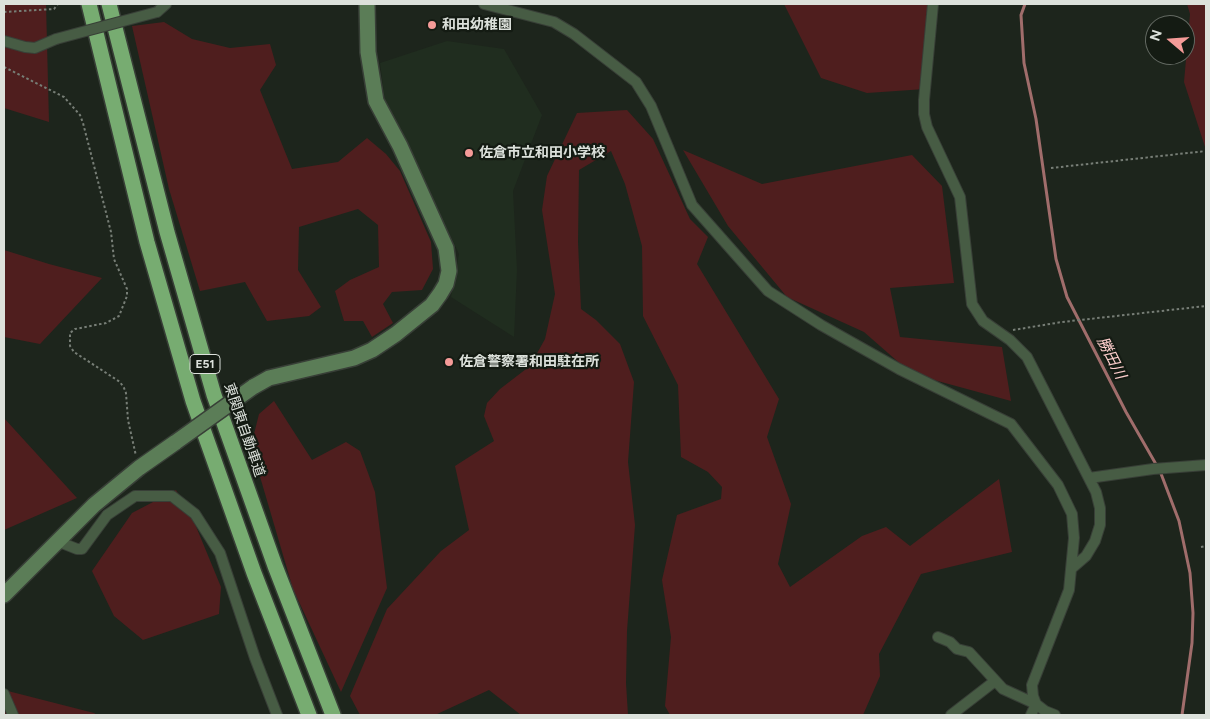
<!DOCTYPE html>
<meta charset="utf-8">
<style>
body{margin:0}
#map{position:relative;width:1210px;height:719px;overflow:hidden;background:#1d251c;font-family:Figtree,sans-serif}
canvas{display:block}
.frame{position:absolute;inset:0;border:5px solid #dce1db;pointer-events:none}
.north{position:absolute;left:1145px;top:15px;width:50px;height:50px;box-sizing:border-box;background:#141b13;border:1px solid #646a63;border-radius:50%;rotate:288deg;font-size:14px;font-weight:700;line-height:20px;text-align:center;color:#dce1db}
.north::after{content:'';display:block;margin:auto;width:18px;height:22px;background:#f59b98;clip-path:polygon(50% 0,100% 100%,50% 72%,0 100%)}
</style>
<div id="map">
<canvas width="1210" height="719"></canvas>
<div class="frame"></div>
<div class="north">N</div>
</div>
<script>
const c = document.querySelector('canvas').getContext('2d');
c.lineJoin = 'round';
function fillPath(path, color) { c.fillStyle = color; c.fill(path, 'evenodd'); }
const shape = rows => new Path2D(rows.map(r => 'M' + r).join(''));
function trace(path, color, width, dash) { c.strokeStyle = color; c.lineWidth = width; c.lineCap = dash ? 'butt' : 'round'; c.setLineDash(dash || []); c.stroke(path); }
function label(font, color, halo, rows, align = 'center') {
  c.font = font + ' Figtree,"Noto Sans JP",sans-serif'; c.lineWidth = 4.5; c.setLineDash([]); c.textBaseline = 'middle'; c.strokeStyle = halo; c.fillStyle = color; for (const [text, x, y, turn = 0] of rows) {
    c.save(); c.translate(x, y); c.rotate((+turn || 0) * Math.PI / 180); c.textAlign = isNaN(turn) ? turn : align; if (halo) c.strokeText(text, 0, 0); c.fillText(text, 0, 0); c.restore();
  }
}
const built = shape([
 [447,41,504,49,542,115,513,191,517,270,514,337,451,297,459,254,385,101,380,63]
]);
const green = shape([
 [4,4,46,4,49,122,4,108],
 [784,4,928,4,925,89,867,93,821,78],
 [1187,4,1206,4,1206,150,1184,82,1190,14],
 [164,22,192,39,230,48,270,44,276,65,260,90,292,169,338,162,367,138,386,154,400,171,431,242,433,269,422,290,392,292,383,304,393,323,372,337,363,321,344,321,335,291,350,280,379,267,378,225,358,209,299,227,298,270,321,307,309,316,267,321,245,282,200,291,169,189,132,26],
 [627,110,653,139,690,219,708,237,697,264,779,399,767,437,791,504,778,564,790,587,862,536,886,527,910,546,999,479,1012,552,921,574,879,654,880,676,863,715,670,715,665,706,671,637,662,580,677,515,721,499,722,487,708,472,681,457,678,385,643,316,642,246,625,184,611,151,579,170,578,242,581,309,596,320,620,344,634,382,628,462,635,525,627,631,626,683,628,715,521,715,489,690,435,715,360,715,350,696,387,609,441,551,469,530,455,466,494,441,484,416,487,403,500,389,530,366,545,339,555,294,542,210,547,176,577,113],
 [683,150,762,184,912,155,942,186,954,283,890,288,900,337,1002,347,1011,401,912,374,864,332,787,297,728,226],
 [4,250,49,264,102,278,40,344,4,337],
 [274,401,312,460,346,442,360,451,375,492,387,588,341,692,293,589,251,446,259,414],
 [4,418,77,498,4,530],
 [176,490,195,524,221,587,219,614,143,640,114,616,92,571,132,513],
 [4,690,94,713,97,715,4,715]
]);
const stream = shape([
 [1025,4,1021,15,1024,63,1036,119,1056,259,1067,297,1126,412,1157,466],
 [1160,471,1179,521,1190,573,1193,613,1192,643,1182,715]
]);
const path = shape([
 [4,12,54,9,58,4],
 [4,67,64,97,80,115,83,123,111,232,114,259,127,289,127,296,119,316,106,323,75,329,70,333,70,346,74,352,120,382,124,388,126,393,128,420,136,456],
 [1051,168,1206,151],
 [1013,330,1062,322,1206,306],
 [1201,547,1206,546]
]);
const street = shape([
 [484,4,554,22,574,34,636,82,651,106,692,205,768,291,821,325,899,369,1011,424,1058,485,1072,514,1074,538,1069,590,1032,685,1033,696,1036,704,1045,711,1055,715],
 [933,4,924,100,924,114,927,127,960,197,972,304,983,321,1010,340,1027,357,1096,492,1100,508,1100,525,1095,541,1086,556,1071,569],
 [157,12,166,4],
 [4,41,25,47,35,48,56,39],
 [1089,478,1153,469,1206,465],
 [57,541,77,549,82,549,107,515,135,496,172,496,195,514,220,553,255,658,277,715],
 [938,637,950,642,957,649,969,652,1003,689,1036,704,1031,715],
 [4,694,13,715],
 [951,715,995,681]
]);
const secondary = shape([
 [253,387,269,378,354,358,372,350,396,334,432,305,440,294,446,284,449,271,446,248,400,146,376,101,368,52,367,4],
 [4,595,94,505,139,468,176,442]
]);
const highway = shape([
 [89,4,147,242,193,401,254,573,309,715],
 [109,4,167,232,214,395,275,566,333,715]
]);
const streetBridge = shape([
 [56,39,157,12]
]);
const secondaryBridge = shape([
 [176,442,253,387]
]);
const markers = [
 [432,25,5,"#f59b98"],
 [469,153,5,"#f59b98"],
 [449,362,5,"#f59b98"]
];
const shields = [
 [205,364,30]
];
const shieldNames = [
 ["E51",205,364]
];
const poiNames = [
 ["和田幼稚園",442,25],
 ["佐倉市立和田小学校",479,153],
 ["佐倉警察署和田駐在所",459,362]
];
const streetNames = [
 ["東関東自動車道",244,430,71]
];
const waterNames = [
 ["勝田川",1111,358,63]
];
fillPath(built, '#202d1f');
fillPath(green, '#4f1e1e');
trace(stream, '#a06d6b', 3);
trace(street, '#383f37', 12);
trace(secondary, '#383f37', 18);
trace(highway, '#383f37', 18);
trace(path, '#777e76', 2, [2.5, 2.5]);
trace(street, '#475c44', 10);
trace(secondary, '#5b7d57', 15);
trace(highway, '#77ac71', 15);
trace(streetBridge, '#383f37', 12, []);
trace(secondaryBridge, '#383f37', 18, []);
trace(streetBridge, '#475c44', 10);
trace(secondaryBridge, '#5b7d57', 15);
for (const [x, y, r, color] of markers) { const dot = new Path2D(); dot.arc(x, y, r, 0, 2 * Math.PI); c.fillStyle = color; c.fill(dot); trace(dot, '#141b13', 2); }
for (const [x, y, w] of shields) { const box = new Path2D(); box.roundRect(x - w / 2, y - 9.5, w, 19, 4); c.fillStyle = '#141b13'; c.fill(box); trace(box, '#dce1db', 1); }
label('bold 12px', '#dce1db', null, shieldNames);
label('bold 14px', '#dce1db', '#141b13', poiNames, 'left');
label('14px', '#dce1db', '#141b13', streetNames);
label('italic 15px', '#fecfcd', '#141b13', waterNames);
</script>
